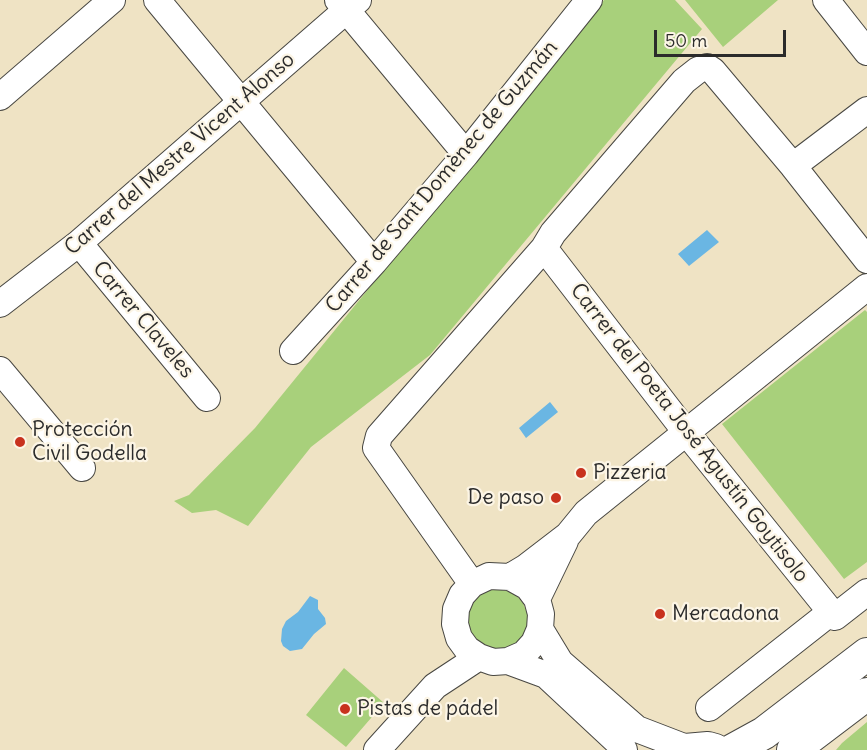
<!DOCTYPE html>
<meta charset="utf-8">
<style>
body{margin:0}
#map{position:relative;width:867px;height:750px;overflow:hidden;background:#efe3c4;font-family:Delius,sans-serif}
canvas{display:block}
.scale{position:absolute;left:654px;top:30px;width:132px;height:27px;box-sizing:border-box;border:3px solid #2b2b2b;border-top:0;padding-left:8px;font-size:18px;line-height:21px;white-space:nowrap;color:#2b2b2b;-webkit-text-stroke:4px #fcf5e5;paint-order:stroke}
</style>
<div id="map">
<canvas width="867" height="750"></canvas>
<div class="scale">50 m</div>
</div>
<script>
const c = document.querySelector('canvas').getContext('2d');
c.lineJoin = 'round';
function fillPath(path, color) { c.fillStyle = color; c.fill(path, 'evenodd'); }
const shape = rows => new Path2D(rows.map(r => 'M' + r).join(''));
function trace(path, color, width, dash) { c.strokeStyle = color; c.lineWidth = width; c.lineCap = dash ? 'butt' : 'round'; c.setLineDash(dash || []); c.stroke(path); }
function label(font, color, halo, rows, align = 'center') {
  c.font = font + ' Delius,sans-serif'; c.lineWidth = 4.5; c.setLineDash([]); c.textBaseline = 'middle'; c.strokeStyle = halo; c.fillStyle = color; for (const [text, x, y, turn = 0] of rows) {
    c.save(); c.translate(x, y); c.rotate((+turn || 0) * Math.PI / 180); c.textAlign = isNaN(turn) ? turn : align; if (halo) c.strokeText(text, 0, 0); c.fillText(text, 0, 0); c.restore();
  }
}
const green = shape([
 [604,0,675,0,702,29,430,355,311,447,248,526,216,510,192,513,174,501,189,495,255,428],
 [685,0,778,0,723,47],
 [865,310,867,312,867,562,844,579,722,424],
 [496,589,507,591,516,595,523,603,527,613,528,623,525,633,519,642,511,648,491,651,467,633,466,612,477,595,486,590],
 [344,668,384,703,346,747,306,715],
 [867,722,867,750,836,750,842,743]
]);
const water = shape([
 [707,230,719,242,689,266,678,254],
 [550,402,558,412,526,438,519,428],
 [310,596,318,600,318,609,325,618,326,624,314,634,302,649,290,651,283,646,281,641,282,629,286,621,298,612]
]);
const minor = shape([
 [157,0,374,262],
 [338,0,466,154],
 [826,0,867,52],
 [0,97,112,0],
 [793,166,867,110],
 [79,243,207,398],
 [544,248,686,432,835,617,867,592],
 [0,304,79,243,358,0],
 [293,351,374,262,466,154,589,0],
 [0,370,82,468],
 [510,577,525,568,568,535,586,513,867,287],
 [472,584,376,448,379,436,544,248,553,233,684,81,698,70,707,67,713,71,793,166,867,260],
 [537,599,565,541],
 [540,629,560,662,637,729,689,749],
 [508,661,524,654,534,643,540,629,541,614,537,599,528,587,510,577,489,576,472,584,462,595,456,609,455,624,459,638,467,649,479,657,493,662,508,661,546,675,621,745,624,750],
 [709,708,831,612],
 [377,750,435,686,479,657]
]);
const major = shape([
 [685,750,708,748,715,750],
 [733,750,764,733,867,654],
 [793,750,867,694]
]);
const markers = [
 [20,442,6,"#c8321e"],
 [581,473,6,"#c8321e"],
 [556,498,6,"#c8321e"],
 [660,614,6,"#c8321e"],
 [345,709,6,"#c8321e"]
];
const streetNames = [
 ["Carrer del Mestre Vicent Alonso",180,154,-41],
 ["Carrer de Sant Domènec de Guzmán",442,177,-50],
 ["Carrer Claveles",143,320,50],
 ["Carrer del Poeta José Agustín Goytisolo",689,433,52]
];
const poiNames = [
 ["Protección",32,430],
 ["Civil Godella",32,454],
 ["Pizzeria",593,473],
 ["De paso",544,498,"right"],
 ["Mercadona",672,614],
 ["Pistas de pádel",357,709]
];
fillPath(green, '#a8d07b');
fillPath(water, '#6ab6e3');
trace(minor, '#484742', 28);
trace(major, '#484742', 34);
trace(minor, '#fff', 26);
trace(major, '#fff', 32);
for (const [x, y, r, color] of markers) { const dot = new Path2D(); dot.arc(x, y, r, 0, 2 * Math.PI); c.fillStyle = color; c.fill(dot); trace(dot, '#fcf5e5', 2); }
label('21px', '#2b2b2b', '#fcf5e5', streetNames);
label('21px', '#2b2b2b', '#fcf5e5', poiNames, 'left');
</script>
